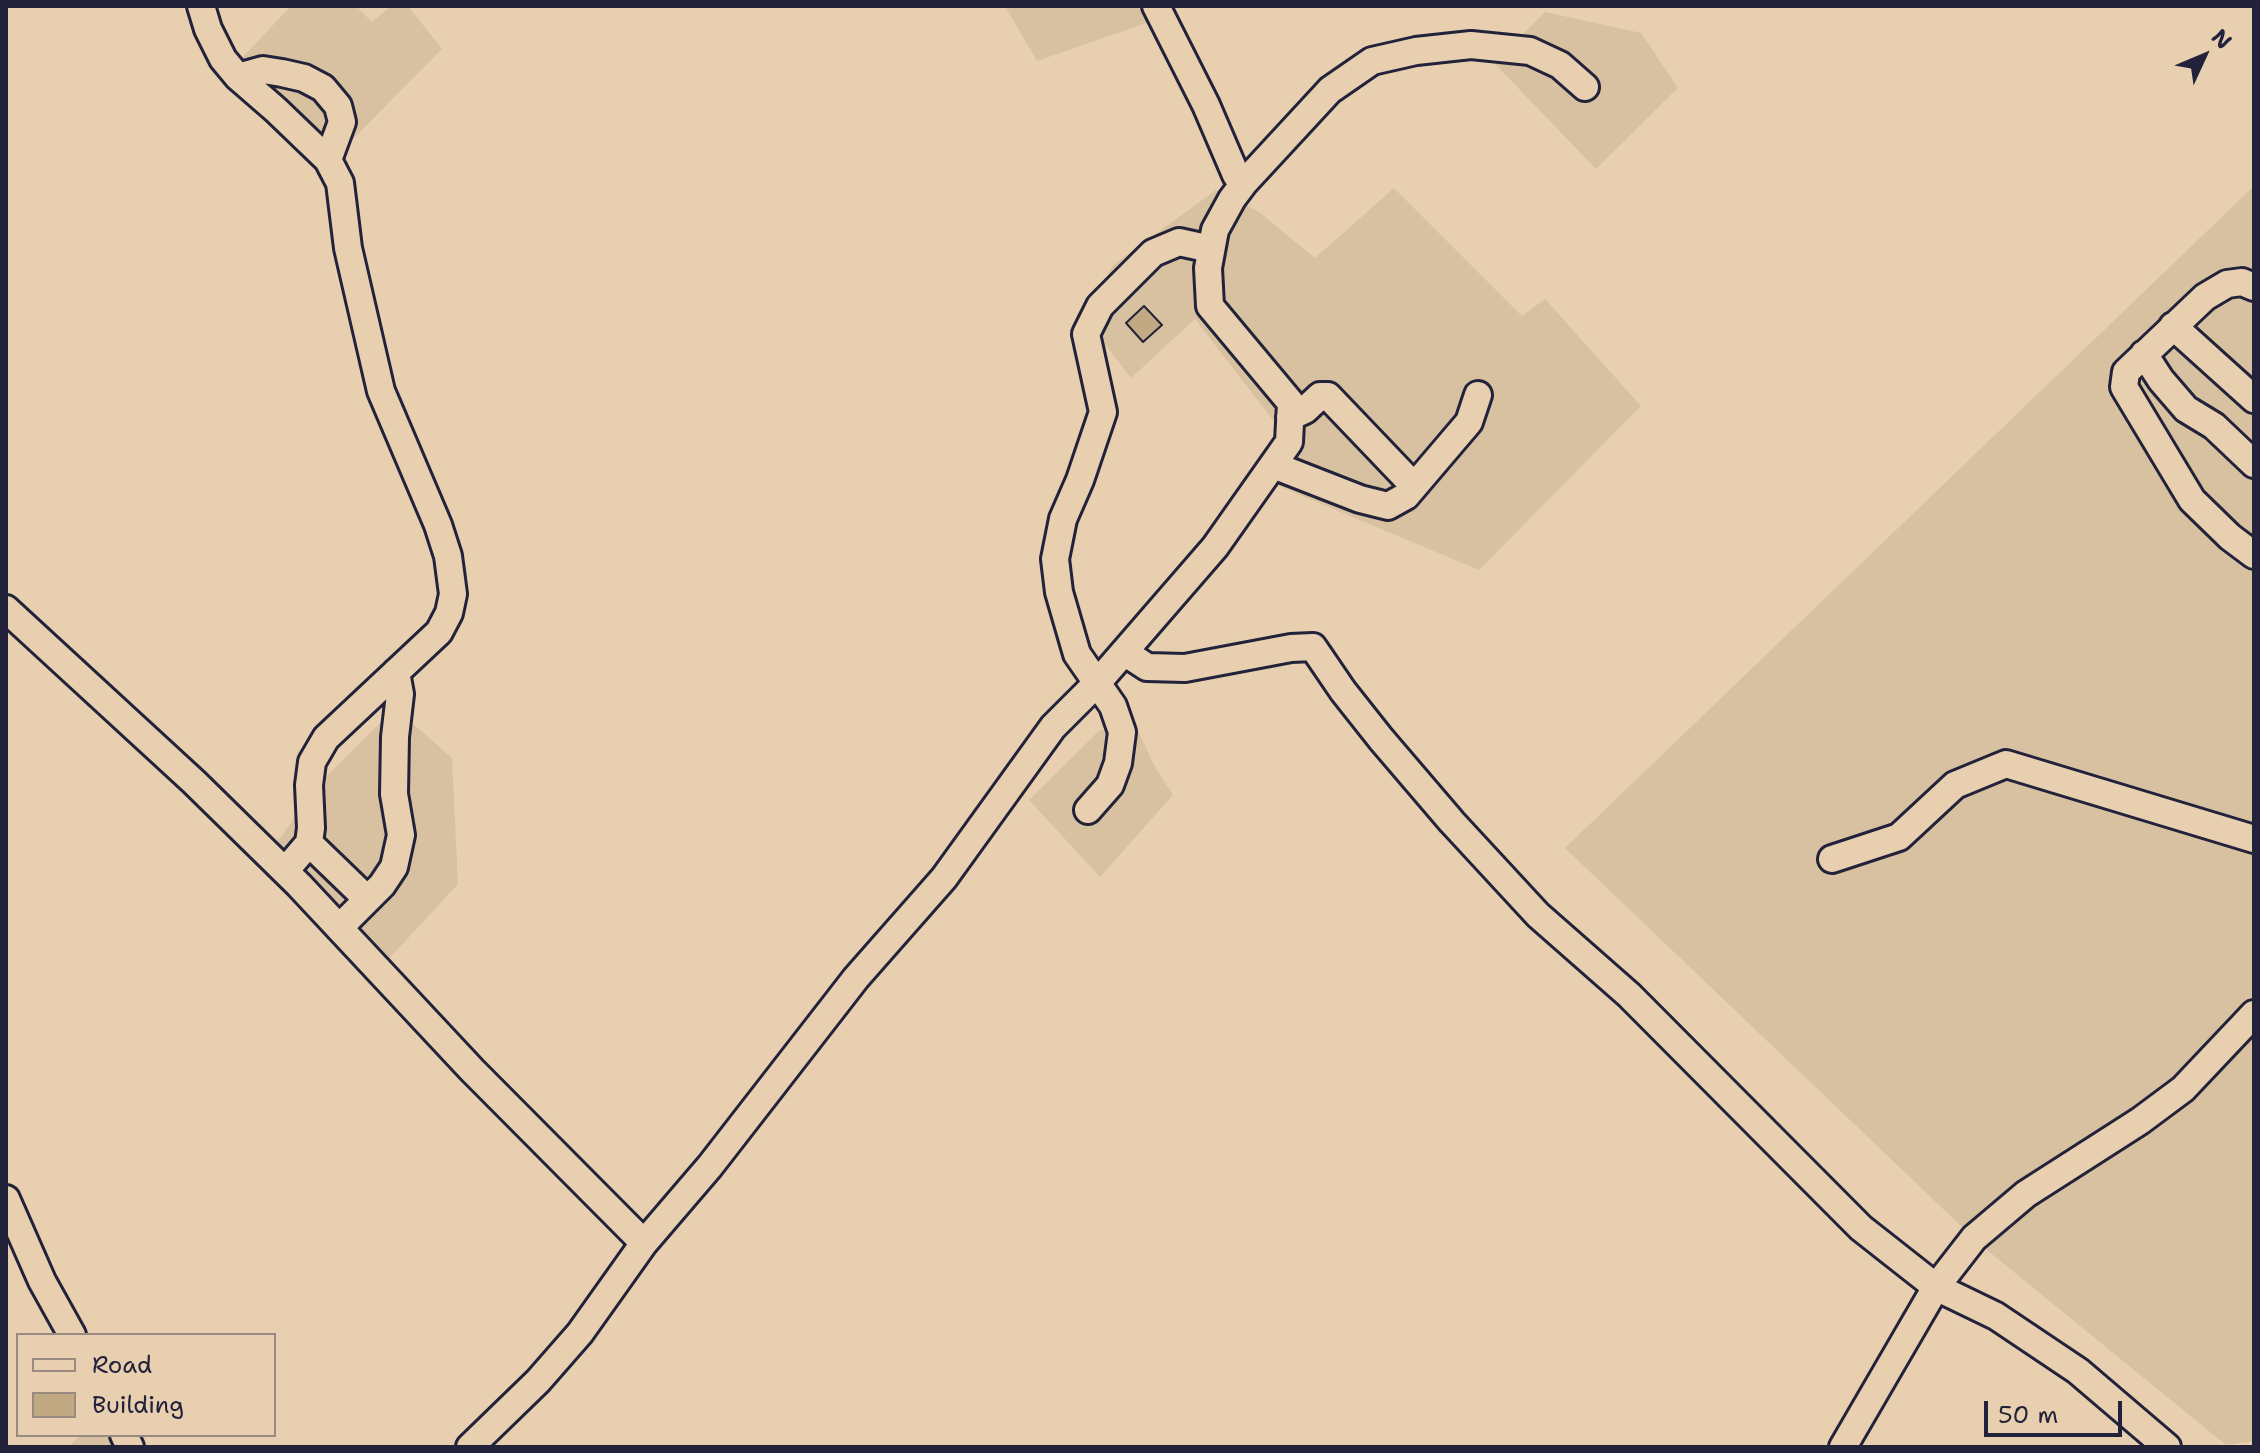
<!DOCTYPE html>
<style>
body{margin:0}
#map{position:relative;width:2260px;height:1453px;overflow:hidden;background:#e8cfb0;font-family:"Shantell Sans",sans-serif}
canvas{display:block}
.frame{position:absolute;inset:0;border:8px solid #22223b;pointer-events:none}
.legend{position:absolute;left:16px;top:1333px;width:260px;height:104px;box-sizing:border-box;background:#e8cfb0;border:2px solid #998a81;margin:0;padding:10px 14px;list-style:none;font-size:24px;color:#22223b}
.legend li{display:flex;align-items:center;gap:16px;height:40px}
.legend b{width:40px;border:2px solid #998a81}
.north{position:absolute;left:2164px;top:16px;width:80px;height:80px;-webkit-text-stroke:6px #e8cfb0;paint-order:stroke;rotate:46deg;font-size:22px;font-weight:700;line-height:32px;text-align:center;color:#22223b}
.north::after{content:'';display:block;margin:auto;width:28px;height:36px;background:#22223b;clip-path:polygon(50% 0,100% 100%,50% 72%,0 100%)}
.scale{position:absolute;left:1984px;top:1401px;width:138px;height:36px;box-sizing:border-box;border:4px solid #22223b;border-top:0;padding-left:10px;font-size:24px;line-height:28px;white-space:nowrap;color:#22223b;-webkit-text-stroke:6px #e8cfb0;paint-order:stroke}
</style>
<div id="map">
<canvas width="2260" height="1453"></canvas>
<div class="frame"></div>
<ul class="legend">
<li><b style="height:10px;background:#e8cfb0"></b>Road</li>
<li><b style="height:22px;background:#c1aa83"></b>Building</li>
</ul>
<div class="north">N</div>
<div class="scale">50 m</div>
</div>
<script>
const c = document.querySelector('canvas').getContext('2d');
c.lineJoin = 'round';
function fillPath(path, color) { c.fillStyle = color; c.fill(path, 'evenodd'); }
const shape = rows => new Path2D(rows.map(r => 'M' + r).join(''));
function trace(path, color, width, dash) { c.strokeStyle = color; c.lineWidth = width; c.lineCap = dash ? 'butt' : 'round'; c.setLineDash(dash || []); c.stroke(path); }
const built = shape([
 [291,6,356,6,372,22,391,6,408,6,442,49,340,152,267,89,239,61],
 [1005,6,1148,6,1155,20,1037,61],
 [1545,12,1641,33,1678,88,1596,169,1494,63],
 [2254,186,2254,1441,2226,1445,1982,1246,1565,848],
 [1394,188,1522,316,1545,299,1641,406,1479,570,1274,484,1296,450,1195,319,1131,378,1084,317,1113,265,1216,190,1259,212,1315,258],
 [395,708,452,758,458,884,386,962,277,842,319,784],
 [1100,730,1138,731,1154,765,1173,795,1100,877,1029,800],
 [81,1435,115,1435,123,1447,68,1447]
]);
const building = shape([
 [1144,306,1162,325,1143,342,1126,323,1144,306]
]);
const minor = shape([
 [201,6,208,29,223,59,238,77,276,110,328,160,340,183,348,248,381,391,438,525,448,556,453,594,449,613,439,632,326,738,312,762,309,785,311,828,309,843,285,871],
 [1156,6,1206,105,1236,175,1244,183],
 [238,77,263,70,282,73,304,78,323,88,338,106,342,122,328,160],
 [2254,287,2242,282,2227,284,2205,297,2126,372,2124,387,2192,500,2230,537,2254,555],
 [2173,326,2254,399],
 [2144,354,2161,380,2186,409,2214,426,2254,464],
 [1290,417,1305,410,1320,396,1328,396,1414,486],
 [1273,465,1360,499,1388,506,1406,496,1469,422,1478,395],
 [6,609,194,782,299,885,472,1070,644,1243],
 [1124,652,1147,667,1185,668,1291,648,1313,647,1343,691,1381,739,1452,822,1538,915,1629,995,1861,1228,1936,1287,1996,1316,2078,1371,2167,1447],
 [1088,810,1110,785,1118,763,1122,732,1113,706,1077,654,1059,592,1055,559,1063,519,1080,480,1103,412,1086,334,1100,306,1153,253,1179,242,1211,249],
 [309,843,367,899],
 [1832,859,1899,837,1955,785,2006,764,2254,839],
 [339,928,382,885,394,867,401,835,394,794,395,737,400,694,396,672],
 [6,1199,42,1281,72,1335],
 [124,1435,130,1447],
 [470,1447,538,1381,580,1333,644,1243,710,1166,856,978,944,878,1053,727,1098,682,1215,547,1289,442,1291,403,1210,306,1208,268,1215,230,1232,199,1244,183,1330,90,1372,61,1416,51,1471,45,1530,51,1560,65,1585,87],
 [1843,1447,1936,1287,1974,1238,2026,1194,2140,1121,2183,1089,2254,1014]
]);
fillPath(built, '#d8c1a0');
fillPath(building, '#c1aa83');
trace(building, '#22223b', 2);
trace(minor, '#22223b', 32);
trace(minor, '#e8cfb0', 26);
</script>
